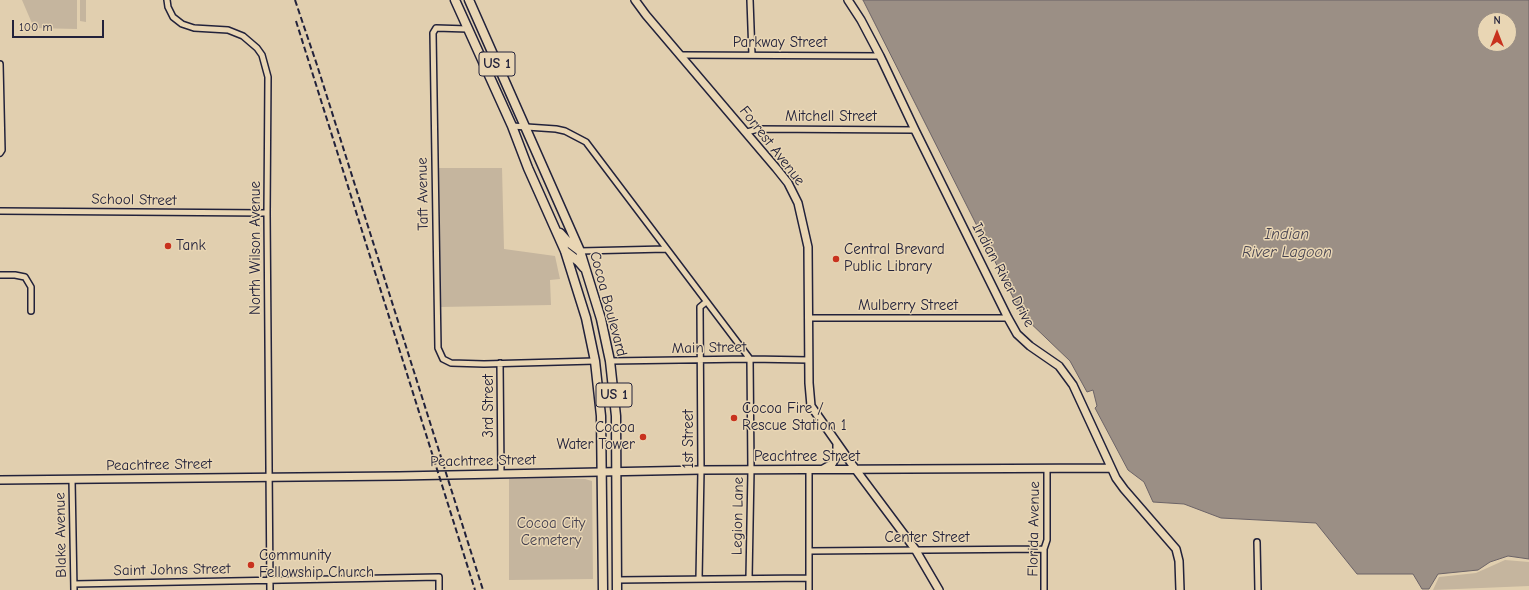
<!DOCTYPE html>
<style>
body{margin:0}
#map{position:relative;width:1529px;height:590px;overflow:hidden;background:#e1cfaf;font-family:"Comic Neue",sans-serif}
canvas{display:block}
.north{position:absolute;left:1477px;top:12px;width:40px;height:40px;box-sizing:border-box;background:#e9d6b4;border:1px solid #998e84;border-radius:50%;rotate:0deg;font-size:11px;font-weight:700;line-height:16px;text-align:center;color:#22223b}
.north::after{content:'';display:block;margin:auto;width:14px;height:18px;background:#c8321e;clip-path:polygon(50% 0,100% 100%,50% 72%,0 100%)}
.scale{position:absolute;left:12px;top:20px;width:92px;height:18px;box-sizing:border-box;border:2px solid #22223b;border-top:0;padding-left:5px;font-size:12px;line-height:14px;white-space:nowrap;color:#22223b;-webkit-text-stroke:3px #e9d6b4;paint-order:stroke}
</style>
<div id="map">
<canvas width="1529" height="590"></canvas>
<div class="north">N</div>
<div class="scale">100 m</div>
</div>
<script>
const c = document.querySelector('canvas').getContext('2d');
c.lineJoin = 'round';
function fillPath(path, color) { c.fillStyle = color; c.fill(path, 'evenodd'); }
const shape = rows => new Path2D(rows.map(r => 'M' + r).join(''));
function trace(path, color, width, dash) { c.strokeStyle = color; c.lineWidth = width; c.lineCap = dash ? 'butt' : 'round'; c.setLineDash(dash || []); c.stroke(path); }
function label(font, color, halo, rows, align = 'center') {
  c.font = font + ' "Comic Neue",sans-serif'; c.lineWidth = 3; c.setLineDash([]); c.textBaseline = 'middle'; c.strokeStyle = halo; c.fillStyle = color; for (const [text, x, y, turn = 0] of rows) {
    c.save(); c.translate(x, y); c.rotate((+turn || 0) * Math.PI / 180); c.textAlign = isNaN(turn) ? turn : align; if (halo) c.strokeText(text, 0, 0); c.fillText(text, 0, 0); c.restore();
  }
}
const green = shape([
 [22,0,77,0,77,29,34,28],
 [80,0,86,0,86,22,80,21],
 [438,168,502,168,504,249,555,256,560,279,550,280,551,305,440,307],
 [551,478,585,479,592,481,593,579,509,580,509,479],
 [1505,560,1529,562,1529,586,1433,590,1439,577,1476,573]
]);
const water = shape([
 [863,0,1529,0,1529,559,1508,556,1490,562,1478,570,1438,574,1429,589,1422,589,1413,574,1357,574,1316,523,1221,518,1184,504,1153,502,1144,482,1128,470,1095,408,1097,406,1093,390,1087,392,1070,361,1022,315,863,0],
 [1485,20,1509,20,1509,44,1485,44,1485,20]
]);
const street = shape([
 [167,0,168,7,173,17,182,24,194,28,228,30,243,36,257,48,262,55,268,77,267,213,270,590],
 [750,0,752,55],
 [468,29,436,28,433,33,438,348,443,359,451,363,484,364,595,361],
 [681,55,880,56],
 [0,64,2,150,0,153],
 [512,126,556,129,565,131,586,142,750,359,751,470,749,578],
 [747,132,758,129,915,130],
 [0,211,267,213],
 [580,251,666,249],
 [0,275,15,275,25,277,31,287,31,311],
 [808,318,1008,318],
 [610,361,750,359,809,360],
 [500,363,501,474],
 [809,470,809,590],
 [72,480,74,590],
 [1257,542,1258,590],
 [809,551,1044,549],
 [699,579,701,470,700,307,706,302],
 [617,580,809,578],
 [74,584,439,577,439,590],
 [1044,590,1044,549,1047,540,1047,469]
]);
const secondary = shape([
 [635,0,646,15,776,168,788,183,798,203,808,247,809,383,811,406,856,470,915,549,939,590],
 [848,0,861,20,880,56,915,130,1008,318,1017,334,1030,346,1059,366,1073,385,1116,478,1124,489,1176,549,1179,561,1180,590],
 [823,469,832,464,837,455,837,443],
 [0,480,399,476,701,470,1111,468]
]);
const primary = shape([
 [455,0,512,126,528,168,565,251,586,318,595,361,601,416,603,590],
 [469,0,580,251,601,319,610,361,616,416,617,590],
 [560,233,568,242,580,251],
 [565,251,578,261,584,268]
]);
const rail = shape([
 [295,0,317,65,483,590],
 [296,21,475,590]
]);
const markers = [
 [168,246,4,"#c8321e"],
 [836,259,4,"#c8321e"],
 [734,418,4,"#c8321e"],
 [643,437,4,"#c8321e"],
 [251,565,4,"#c8321e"]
];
const shields = [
 [497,64,36],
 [614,395,36]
];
const shieldNames = [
 ["US 1",497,64],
 ["US 1",614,395]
];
const streetNames = [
 ["Parkway Street",780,43],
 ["Mitchell Street",831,117],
 ["Forrest Avenue",772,146,52],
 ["Taft Avenue",423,194,-91],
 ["School Street",134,200,1],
 ["North Wilson Avenue",256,248,-90],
 ["Indian River Drive",1003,275,62],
 ["Cocoa Boulevard",608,304,75],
 ["Mulberry Street",908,306],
 ["Main Street",709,348,-1],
 ["3rd Street",489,406,-90],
 ["1st Street",689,439,-90],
 ["Peachtree Street",807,457],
 ["Peachtree Street",483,461,-1],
 ["Peachtree Street",159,465,-1],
 ["Legion Lane",738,516,-89],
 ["Florida Avenue",1034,529,-89],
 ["Blake Avenue",61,535,-91],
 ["Center Street",927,538],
 ["Saint Johns Street",172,570,-1]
];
const poiNames = [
 ["Tank",176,246],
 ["Central Brevard",844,250],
 ["Public Library",844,267],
 ["Cocoa Fire /",742,409],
 ["Rescue Station 1",742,426],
 ["Cocoa",635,428,"right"],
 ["Water Tower",635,445,"right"],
 ["Community",259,556],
 ["Fellowship Church",259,573]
];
const parkNames = [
 ["Cocoa City",551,524],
 ["Cemetery",551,541]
];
const waterNames = [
 ["Indian",1287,234],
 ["River Lagoon",1287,252]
];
fillPath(green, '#c5b59e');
fillPath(water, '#9b8f85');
trace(water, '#6b6367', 1);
trace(street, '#22223b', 8);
trace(secondary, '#22223b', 10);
trace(primary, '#22223b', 11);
trace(street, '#e9d6b4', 5);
trace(secondary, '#e9d6b4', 7);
trace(primary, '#e9d6b4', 8);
trace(rail, '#22223b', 2, [6, 3]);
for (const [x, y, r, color] of markers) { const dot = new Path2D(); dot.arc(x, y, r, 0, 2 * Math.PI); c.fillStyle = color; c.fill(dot); trace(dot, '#e9d6b4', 1.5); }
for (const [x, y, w] of shields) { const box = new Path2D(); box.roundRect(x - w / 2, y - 12, w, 24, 3); c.fillStyle = '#e9d6b4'; c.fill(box); trace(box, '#22223b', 1); }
label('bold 14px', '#22223b', null, shieldNames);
label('15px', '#22223b', '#e9d6b4', streetNames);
label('15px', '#22223b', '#e9d6b4', poiNames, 'left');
label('15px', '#433f4f', '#e9d6b4', parkNames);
label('italic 16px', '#464351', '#e9d6b4', waterNames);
</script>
